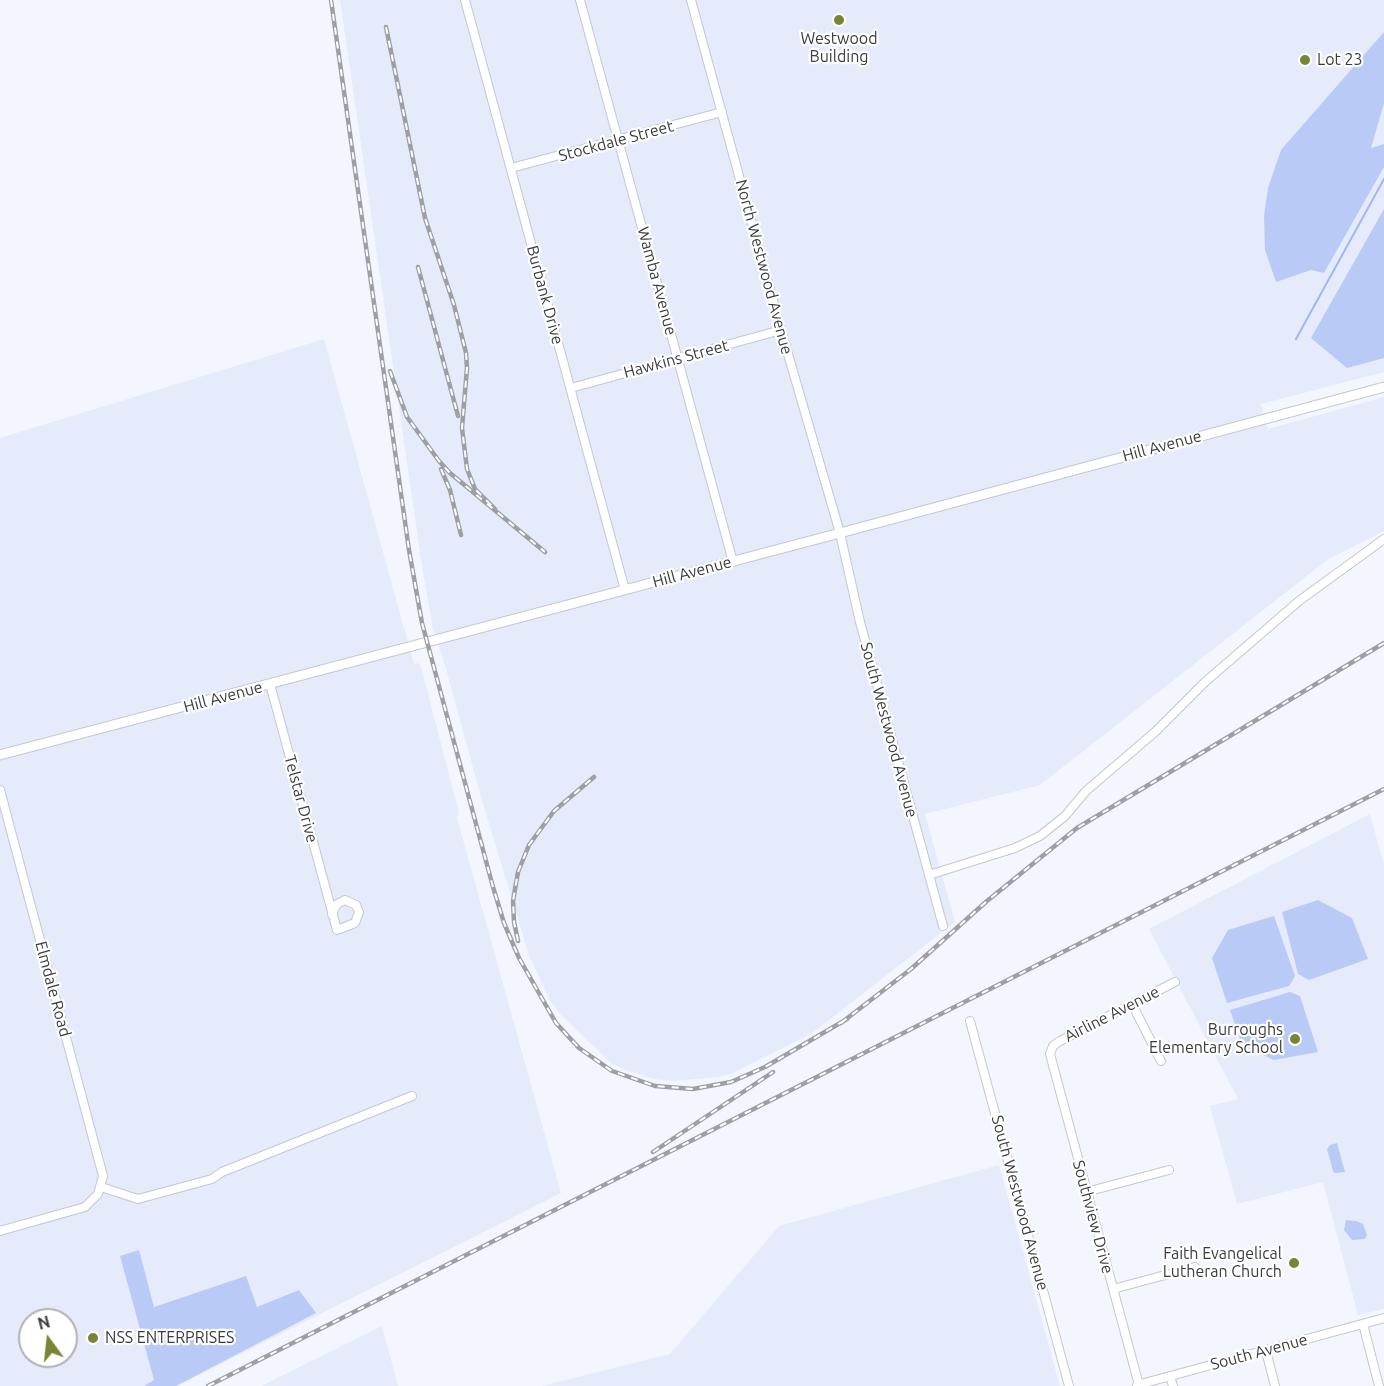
<!DOCTYPE html>
<style>
body{margin:0}
#map{position:relative;width:1384px;height:1386px;overflow:hidden;background:#f3f6fe;font-family:Ubuntu,sans-serif}
canvas{display:block}
.north{position:absolute;left:18px;top:1308px;width:60px;height:60px;box-sizing:border-box;background:#fff;border:2px solid #b1b1b2;border-radius:50%;rotate:345deg;font-size:16px;font-weight:700;line-height:24px;text-align:center;color:#3b3c3f}
.north::after{content:'';display:block;margin:auto;width:21px;height:27px;background:#778635;clip-path:polygon(50% 0,100% 100%,50% 72%,0 100%)}
</style>
<div id="map">
<canvas width="1384" height="1386"></canvas>
<div class="north">N</div>
</div>
<script>
const c = document.querySelector('canvas').getContext('2d');
c.lineJoin = 'round';
function fillPath(path, color) { c.fillStyle = color; c.fill(path, 'evenodd'); }
const shape = rows => new Path2D(rows.map(r => 'M' + r).join(''));
function trace(path, color, width, dash) { c.strokeStyle = color; c.lineWidth = width; c.lineCap = dash ? 'butt' : 'round'; c.setLineDash(dash || []); c.stroke(path); }
function label(font, color, halo, rows, align = 'center') {
  c.font = font + ' Ubuntu,sans-serif'; c.lineWidth = 4.5; c.setLineDash([]); c.textBaseline = 'middle'; c.strokeStyle = halo; c.fillStyle = color; for (const [text, x, y, turn = 0] of rows) {
    c.save(); c.translate(x, y); c.rotate((+turn || 0) * Math.PI / 180); c.textAlign = isNaN(turn) ? turn : align; if (halo) c.strokeText(text, 0, 0); c.fillText(text, 0, 0); c.restore();
  }
}
const built = shape([
 [340,0,1384,0,1384,372,1261,404,1268,429,1384,397,1384,531,1327,560,1040,785,925,814,955,922,811,1034,731,1074,718,1077,672,1081,654,1079,623,1069,611,1063,560,1014,549,999,529,955,481,797,445,665,433,629,422,566],
 [324,339,414,664,420,663,459,813,457,818,561,1193,177,1386,0,1386,0,438],
 [30,1320,66,1320,66,1356,30,1356],
 [1370,814,1384,865,1384,1309,1358,1315,1323,1182,1237,1204,1210,1106,1238,1099,1149,929],
 [999,1165,1060,1386,542,1386,670,1354,779,1226],
 [382,1326,398,1386,261,1386]
]);
const green = shape([
 [1384,32,1384,103,1371,148,1384,144,1384,167,1324,273,1311,270,1276,282,1265,250,1264,216,1268,188,1281,150],
 [1384,209,1384,358,1347,368,1311,338],
 [1318,900,1352,918,1368,959,1309,980,1298,974,1282,912],
 [1274,916,1295,976,1289,986,1227,1003,1212,958,1228,930],
 [1290,992,1300,996,1318,1052,1274,1060,1242,1045,1230,1010],
 [1337,1143,1345,1172,1335,1173,1333,1171,1327,1149,1330,1145],
 [1346,1220,1356,1221,1363,1224,1367,1235,1365,1239,1352,1240,1344,1230],
 [139,1250,154,1307,246,1276,257,1307,299,1290,316,1313,176,1386,144,1386,154,1380,120,1256]
]);
const stream = shape([
 [1296,339,1384,179]
]);
const minor = shape([
 [465,0,625,590],
 [580,0,733,562],
 [691,0,781,330,840,533,860,622,943,926],
 [511,168,722,112],
 [571,388,781,330],
 [270,684,337,930,355,923,359,912,356,905,345,900,337,904,332,914],
 [0,790,103,1176,98,1194,85,1207,0,1231],
 [929,875,1015,848,1040,836,1065,816,1086,791,1155,732,1205,682,1299,601,1384,539],
 [1132,1004,1161,1061],
 [970,1021,1069,1386],
 [101,1187,138,1199,212,1179,222,1172,412,1096],
 [1086,1192,1169,1170],
 [1113,1289,1195,1267],
 [1363,1324,1379,1386],
 [1266,1351,1275,1386],
 [1170,1376,1173,1386],
 [1137,1385,1384,1318],
 [1139,1385,1050,1054,1053,1046,1060,1041,1175,982]
]);
const major = shape([
 [0,755,840,533,1384,387]
]);
const rail = shape([
 [331,0,409,550,422,623,493,887,504,923,519,958,556,1023,579,1048,612,1071,655,1086,693,1089,731,1082,765,1067,847,1019],
 [386,27,425,218,454,305,466,353,467,368,462,428,467,469,475,489,495,509],
 [418,267,458,416],
 [390,371,407,417,439,461,450,473,545,552],
 [441,469,450,490,461,535],
 [518,941,514,922,513,901,518,872,529,845,554,811,594,777],
 [841,1023,911,969,987,901,1077,828,1384,643],
 [653,1152,773,1072],
 [208,1386,1384,789]
]);
const markers = [
 [839,20,6,"#778635"],
 [1305,60,6,"#778635"],
 [1295,1039,6,"#778635"],
 [1294,1263,6,"#778635"],
 [93,1338,6,"#778635"]
];
const poiNames = [
 ["Westwood",839,39,"center"],
 ["Building",839,57,"center"],
 ["Lot 23",1317,60],
 ["Burroughs",1283,1030,"right"],
 ["Elementary School",1283,1048,"right"],
 ["Faith Evangelical",1282,1254,"right"],
 ["Lutheran Church",1282,1272,"right"],
 ["NSS ENTERPRISES",105,1338]
];
const streetNames = [
 ["Stockdale Street",616,141,-15],
 ["North Westwood Avenue",764,267,75],
 ["Wamba Avenue",657,281,75],
 ["Burbank Drive",545,295,75],
 ["Hawkins Street",676,359,-15],
 ["Hill Avenue",1162,446,-15],
 ["Hill Avenue",692,572,-15],
 ["Hill Avenue",223,697,-15],
 ["South Westwood Avenue",889,730,75],
 ["Telstar Drive",301,799,75],
 ["Elmdale Road",53,989,75],
 ["Airline Avenue",1112,1014,-27],
 ["South Westwood Avenue",1020,1203,75],
 ["Southview Drive",1093,1217,75],
 ["South Avenue",1259,1352,-15]
];
fillPath(built, '#e5ebfa');
fillPath(green, '#b9caf7');
trace(stream, '#a0b6f5', 2);
trace(minor, '#c4c7ce', 10);
trace(major, '#c4c7ce', 11);
trace(minor, '#fff', 8);
trace(major, '#fff', 9);
trace(rail, '#9d9fa4', 4.5);
trace(rail, '#fff', 2, [7]);
for (const [x, y, r, color] of markers) { const dot = new Path2D(); dot.arc(x, y, r, 0, 2 * Math.PI); c.fillStyle = color; c.fill(dot); trace(dot, '#fff', 2); }
label('16px', '#3b3c3f', '#fff', poiNames, 'left');
label('16px', '#3b3c3f', '#fff', streetNames);
</script>
